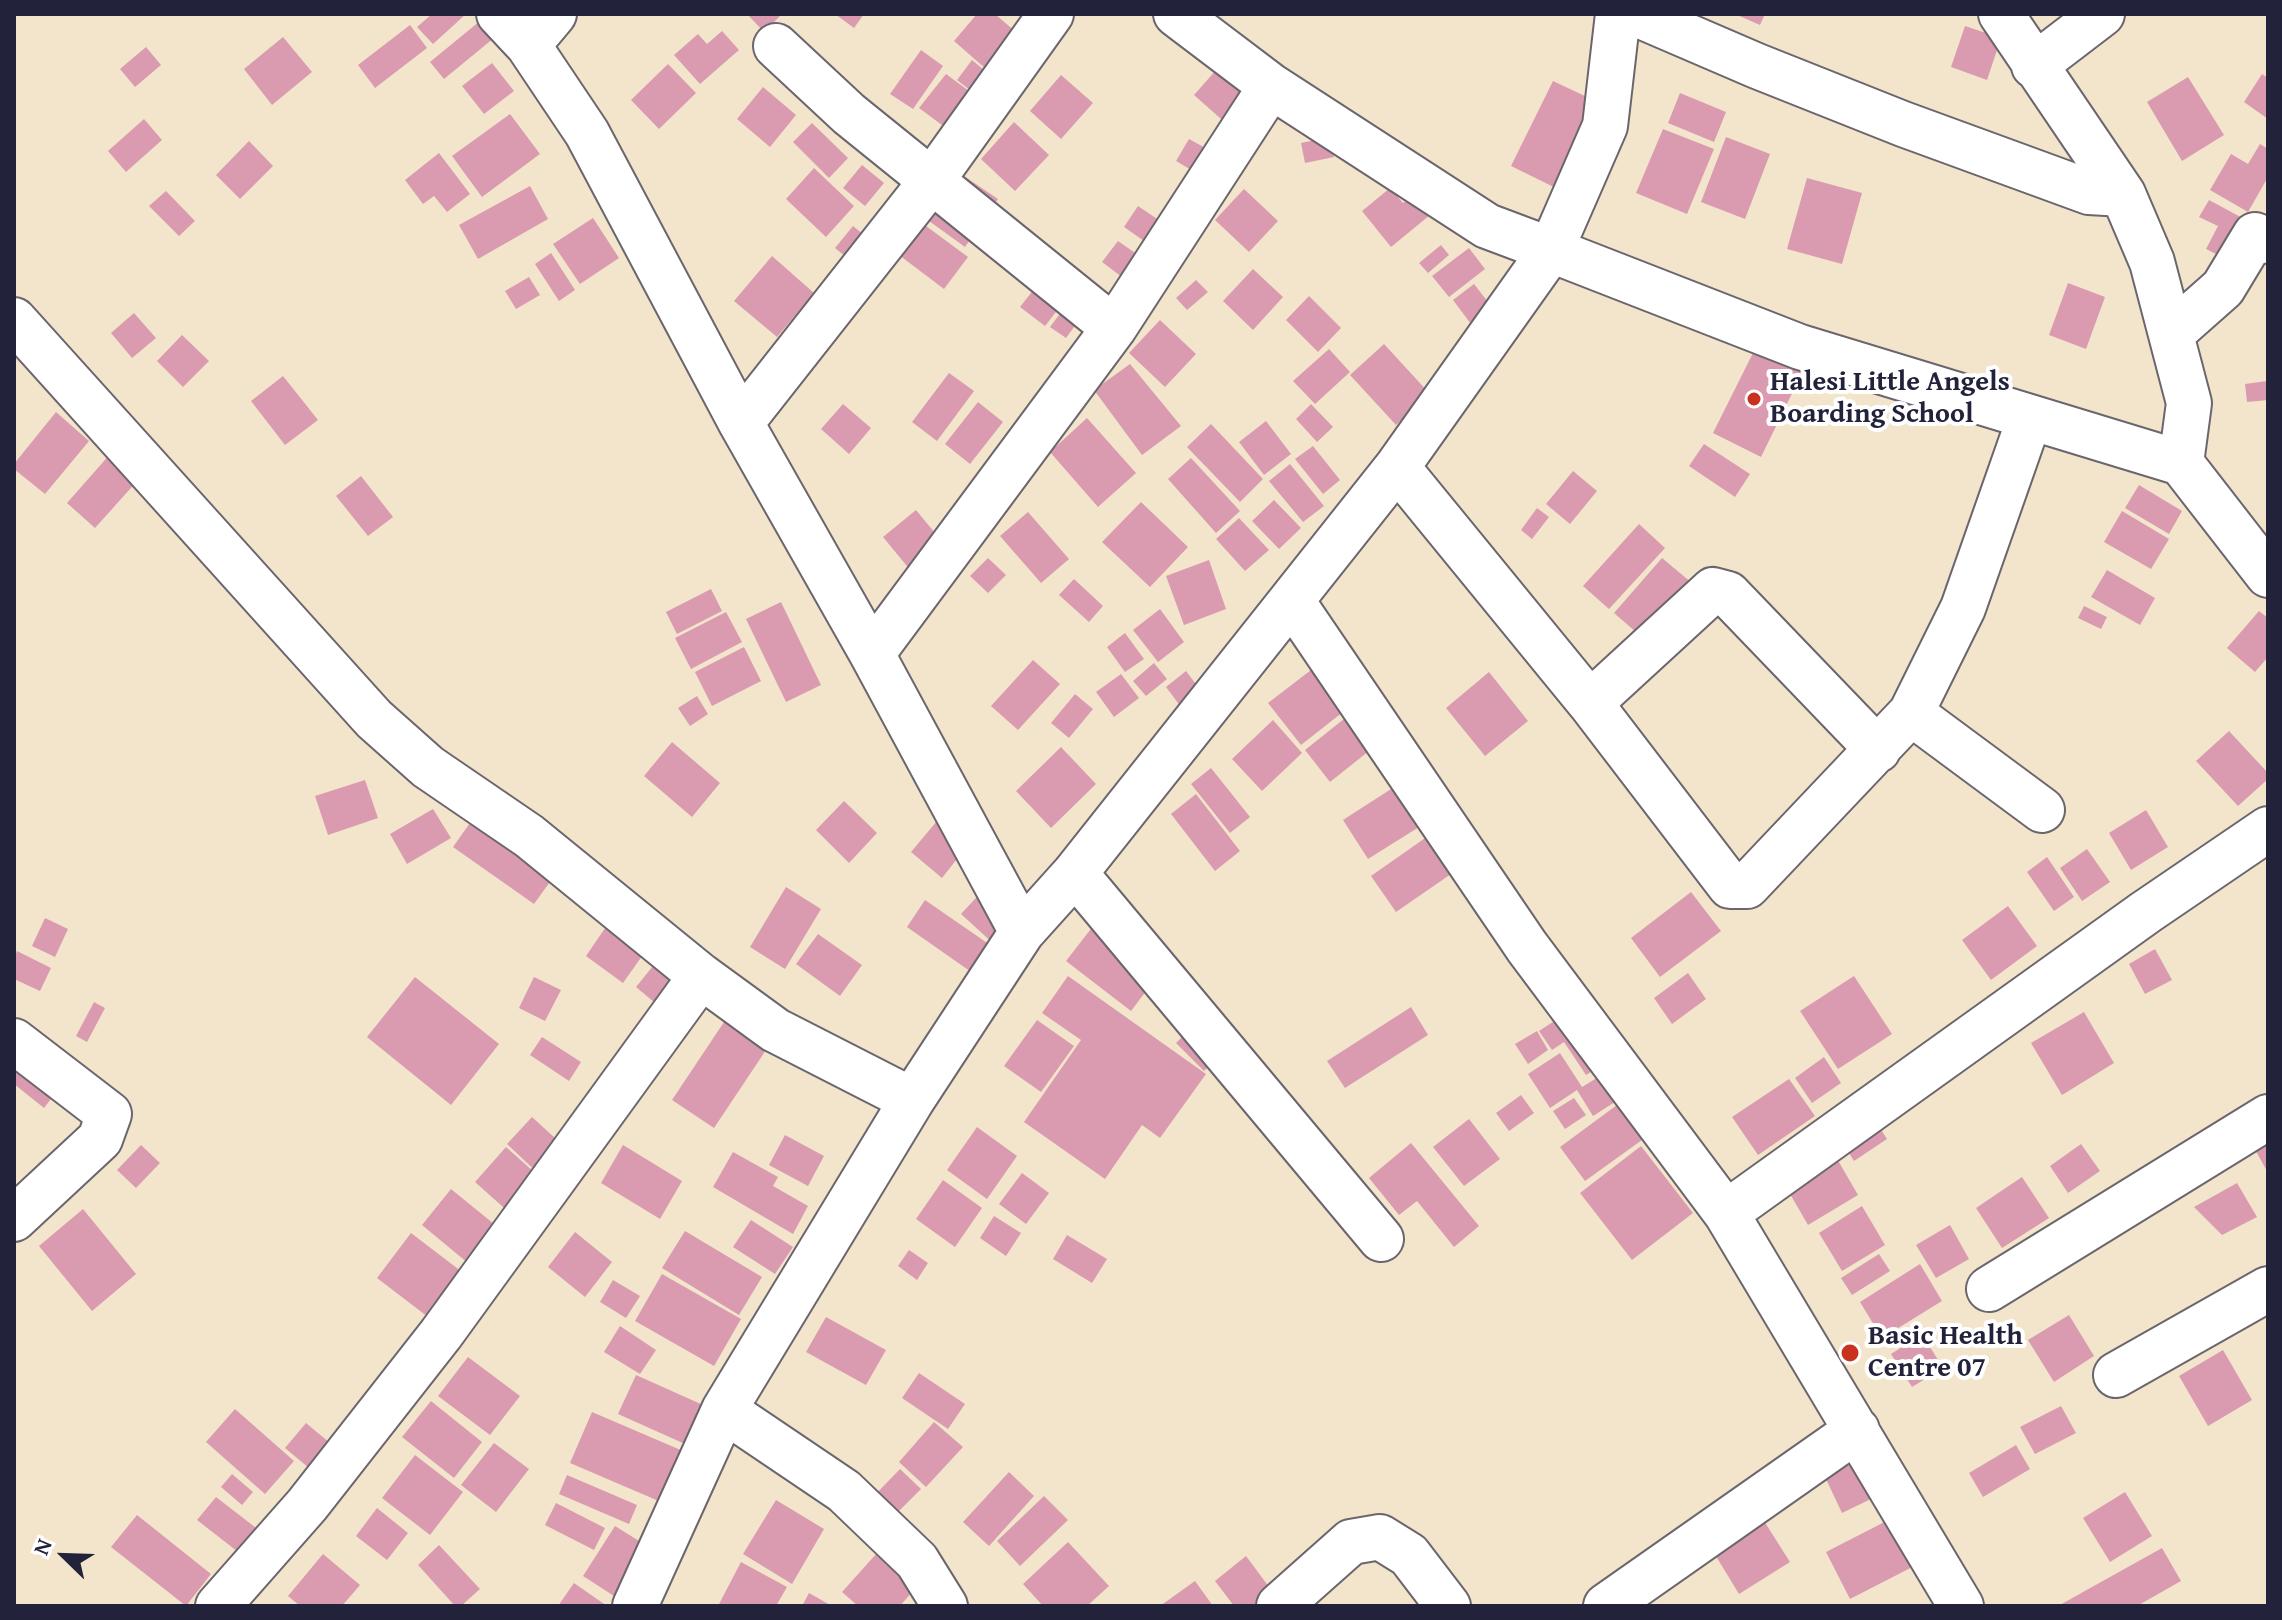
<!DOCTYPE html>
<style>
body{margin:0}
#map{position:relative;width:2282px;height:1620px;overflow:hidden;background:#f2e5cb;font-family:"Gentium Book Plus",serif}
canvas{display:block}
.frame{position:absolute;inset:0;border:16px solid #22223b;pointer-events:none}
.north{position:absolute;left:24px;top:1516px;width:80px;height:80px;-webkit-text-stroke:6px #fff;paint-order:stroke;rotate:293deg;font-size:22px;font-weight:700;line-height:32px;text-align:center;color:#22223b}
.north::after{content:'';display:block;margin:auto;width:28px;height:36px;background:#22223b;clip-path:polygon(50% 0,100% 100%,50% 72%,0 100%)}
</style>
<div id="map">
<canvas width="2282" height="1620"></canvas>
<div class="frame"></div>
<div class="north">N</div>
</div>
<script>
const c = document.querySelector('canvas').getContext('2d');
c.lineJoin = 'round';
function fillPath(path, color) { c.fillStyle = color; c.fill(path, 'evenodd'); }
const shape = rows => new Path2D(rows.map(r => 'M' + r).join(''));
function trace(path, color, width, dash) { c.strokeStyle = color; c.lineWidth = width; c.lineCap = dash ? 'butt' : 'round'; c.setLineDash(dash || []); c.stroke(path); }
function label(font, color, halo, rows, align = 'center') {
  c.font = font + ' "Gentium Book Plus",serif'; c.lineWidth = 8; c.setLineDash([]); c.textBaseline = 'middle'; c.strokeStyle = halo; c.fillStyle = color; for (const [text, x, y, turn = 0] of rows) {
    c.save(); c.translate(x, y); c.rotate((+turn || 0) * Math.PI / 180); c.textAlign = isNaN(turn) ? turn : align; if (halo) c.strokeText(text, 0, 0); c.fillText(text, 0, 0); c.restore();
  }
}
const building = shape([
 [432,14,466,14,433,44,417,27],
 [747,14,782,14,764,32],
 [835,14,864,14,854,28],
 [977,14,995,14,1017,33,986,69,954,41],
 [1735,14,1765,14,1760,25],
 [486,16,500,33,444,79,430,62],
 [410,25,427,48,375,88,358,65],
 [1965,26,2001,38,1987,80,1951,67],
 [722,31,739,50,700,84,674,55,698,34,707,44],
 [283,37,312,72,272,105,244,69],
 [146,47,161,65,135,87,120,69],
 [921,50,943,66,913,109,890,94],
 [972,60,990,75,975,94,957,80],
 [492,63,514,91,484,114,462,86],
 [668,64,696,93,659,129,631,100],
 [1217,69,1253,100,1229,126,1194,95],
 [946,74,973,94,946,128,919,108],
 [2262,74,2268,78,2268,119,2244,102],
 [1061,75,1093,103,1061,139,1030,111],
 [2188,77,2224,135,2182,161,2147,102],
 [1553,81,1606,106,1564,192,1511,166],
 [763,87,796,115,770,147,737,119],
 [1680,93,1726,112,1714,142,1668,123],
 [510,114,540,154,482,197,452,156],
 [144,119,162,140,126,172,108,151],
 [1014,122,1049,155,1015,191,981,159],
 [812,123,848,158,829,178,793,142],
 [1663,129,1714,149,1687,214,1636,193],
 [1330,137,1334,157,1305,163,1301,143],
 [1726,137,1770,154,1745,219,1701,202],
 [1189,139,1218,155,1205,178,1176,161],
 [249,141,273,166,240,199,216,175],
 [2260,144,2268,149,2268,177,2248,212,2210,190,2231,154,2248,164],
 [439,153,470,194,447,212,434,196,423,204,405,180],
 [862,165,884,183,865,206,843,188],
 [814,168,854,206,826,237,786,199],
 [961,174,998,199,965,247,929,221],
 [1807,178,1862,193,1842,264,1787,249],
 [530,186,548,219,478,259,459,225],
 [1425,186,1441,206,1391,247,1362,211,1390,188,1403,203],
 [1244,189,1278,221,1249,252,1215,220],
 [166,191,195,221,179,236,149,206],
 [2209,200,2248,221,2228,260,2206,249,2218,226,2199,217],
 [1138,206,1172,229,1157,250,1124,227],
 [593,218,619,258,580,284,553,244],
 [922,223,968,257,944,289,899,255],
 [853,226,879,247,861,269,835,248],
 [1118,241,1151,264,1134,286,1102,262],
 [1441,245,1449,255,1428,273,1419,263],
 [1469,248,1485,269,1449,297,1432,276],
 [551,253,575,290,559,301,535,264],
 [772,256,814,293,777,337,734,301],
 [1253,269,1283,297,1253,330,1223,301],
 [1049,270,1074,289,1045,326,1020,307],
 [529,277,540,295,516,309,505,291],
 [1196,280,1208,292,1187,310,1176,298],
 [2068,283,2105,297,2086,349,2049,335],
 [1474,284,1495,311,1474,328,1453,300],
 [1077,291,1092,303,1066,338,1050,327],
 [1309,296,1341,328,1318,352,1286,320],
 [134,313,156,338,132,358,111,333],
 [1160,320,1196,354,1165,387,1129,353],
 [182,335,209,361,183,387,157,361],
 [1384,344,1430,394,1396,425,1350,375],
 [1329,349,1350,372,1315,404,1293,381],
 [1755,349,1802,373,1761,457,1713,433],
 [1130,364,1181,426,1142,455,1094,390],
 [949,373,974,391,937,441,912,422],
 [283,376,318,420,285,445,251,401],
 [2267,381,2268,400,2247,402,2245,384],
 [978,402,1003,422,970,464,945,444],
 [843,404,871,428,849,454,821,429],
 [1311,404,1333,427,1317,442,1296,419],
 [56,412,89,441,45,494,14,469,14,464],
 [1087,418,1136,473,1098,507,1050,452],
 [1266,421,1291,454,1264,475,1239,442],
 [1211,424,1263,479,1240,502,1187,447],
 [1704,444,1750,474,1735,497,1689,466],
 [1313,446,1340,480,1323,494,1295,459],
 [111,453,139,479,95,528,67,503],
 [1191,458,1240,511,1216,533,1168,479],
 [1290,464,1324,506,1303,522,1269,481],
 [1573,471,1597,491,1570,524,1546,504],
 [361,476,393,517,368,536,336,496],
 [2139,485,2182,511,2169,534,2125,508],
 [1274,500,1301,528,1279,549,1252,521],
 [1141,502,1188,547,1150,587,1102,542],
 [1537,508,1549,517,1532,539,1521,530],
 [916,510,949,550,916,577,883,537],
 [2122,511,2169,539,2151,569,2104,542],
 [1028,512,1069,559,1041,583,1000,536],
 [1239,518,1269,550,1245,571,1216,539],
 [1639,524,1665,548,1609,609,1583,586],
 [988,558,1006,575,988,593,970,576],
 [1662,558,1692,583,1644,639,1614,613],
 [1209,560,1226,609,1184,625,1166,576],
 [2107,570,2155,598,2140,625,2091,597],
 [1074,579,1103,606,1089,622,1059,595],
 [711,589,722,611,677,634,666,612],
 [781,602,821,685,786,702,746,619],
 [2084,606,2107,617,2101,629,2078,618],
 [1160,609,1184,642,1158,662,1133,630],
 [2259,611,2268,618,2268,657,2255,672,2227,648],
 [726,612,742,642,691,669,675,638],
 [1125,633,1144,659,1125,672,1107,647],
 [744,647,761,681,712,706,695,672],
 [1033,660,1060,684,1018,730,991,706],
 [1154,663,1167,679,1146,696,1133,681],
 [1315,667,1348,708,1301,745,1268,703],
 [1186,671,1201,691,1181,707,1166,687],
 [1489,672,1528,721,1485,756,1446,708],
 [1121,674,1139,698,1114,717,1096,692],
 [1075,694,1093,709,1069,738,1051,723],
 [697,696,708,714,690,726,678,708],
 [1354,711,1379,743,1330,782,1305,750],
 [1273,720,1302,753,1262,791,1232,759],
 [2229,731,2268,773,2268,779,2238,806,2196,761],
 [672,742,720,783,692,817,644,776],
 [1061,747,1096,784,1051,828,1016,791],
 [1211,768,1250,817,1230,833,1191,784],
 [365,780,378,818,328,835,315,796],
 [1402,782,1427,822,1368,859,1343,820],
 [1196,794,1240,851,1215,871,1171,814],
 [844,801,877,833,849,863,816,830],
 [484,803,565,861,534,904,453,847],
 [433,809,451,838,407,864,390,834],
 [2146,810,2168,847,2131,870,2109,833],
 [942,815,972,840,942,878,911,852],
 [1438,829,1464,865,1396,912,1371,876],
 [2087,849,2110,882,2082,901,2060,868],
 [2047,857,2074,897,2054,911,2027,872],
 [1000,872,996,946,961,914],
 [786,887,821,909,785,969,750,947],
 [1691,892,1721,931,1660,977,1631,938],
 [925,900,993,947,974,974,907,927],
 [2008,906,2037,946,1991,980,1962,940],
 [614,915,652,942,623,983,586,956],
 [45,918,68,929,55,957,32,946],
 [1097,921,1162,970,1131,1011,1066,961],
 [818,934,862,965,840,996,796,964],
 [670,945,673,1018,636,987],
 [2155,949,2172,980,2145,994,2129,964],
 [17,951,51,968,40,991,14,979,14,959],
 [1688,973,1706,999,1672,1024,1654,998],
 [1068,976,1206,1074,1160,1138,1142,1125,1105,1179,1024,1122,1081,1040,1042,1013],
 [1854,976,1892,1034,1838,1069,1800,1011],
 [415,977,499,1044,451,1105,367,1037],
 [534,977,561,990,545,1021,519,1008],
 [740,998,782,1026,714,1128,672,1100],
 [94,1002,105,1008,87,1042,76,1036],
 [1411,1007,1428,1035,1345,1088,1327,1061],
 [1576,1007,1610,1060,1586,1075,1564,1042,1552,1050,1539,1031],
 [2084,1012,2114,1063,2062,1095,2031,1043],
 [1202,1017,1230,1045,1204,1071,1176,1043],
 [1037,1020,1074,1046,1041,1092,1004,1066],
 [1537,1031,1548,1050,1528,1064,1515,1044],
 [542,1037,581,1062,569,1081,530,1055],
 [1560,1053,1582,1087,1613,1068,1629,1093,1593,1116,1577,1090,1550,1108,1528,1074],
 [1824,1057,1841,1083,1812,1103,1795,1078],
 [14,1059,67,1078,44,1108,14,1084],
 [1789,1079,1815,1116,1758,1155,1732,1117],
 [1521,1095,1534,1113,1509,1131,1496,1113],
 [1574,1098,1586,1115,1565,1129,1553,1111],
 [1617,1105,1642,1140,1585,1181,1560,1147],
 [532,1117,567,1149,542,1177,507,1144],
 [1469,1119,1500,1159,1464,1186,1433,1147],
 [1875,1120,1887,1139,1854,1161,1842,1142],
 [977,1127,1017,1156,987,1199,947,1170],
 [785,1135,824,1156,808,1186,769,1165],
 [2268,1135,2268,1173,2252,1144],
 [1411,1143,1479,1226,1454,1247,1417,1201,1399,1215,1369,1178],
 [2081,1144,2100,1171,2068,1193,2050,1166],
 [141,1145,160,1163,136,1188,117,1170],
 [623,1145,682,1181,660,1219,601,1183],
 [1641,1146,1693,1213,1632,1260,1580,1193],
 [506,1147,543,1180,512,1215,475,1182],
 [733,1152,778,1177,773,1186,808,1206,793,1234,713,1187],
 [1836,1157,1858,1195,1808,1225,1786,1187],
 [1022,1173,1049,1193,1026,1224,999,1204],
 [2022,1177,2049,1218,2002,1248,1976,1208],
 [943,1180,982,1208,955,1247,916,1219],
 [2237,1183,2257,1217,2222,1235,2194,1207],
 [451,1189,510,1237,480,1273,422,1225],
 [1862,1206,1885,1245,1842,1271,1819,1233],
 [83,1209,136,1274,92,1311,39,1246],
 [994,1216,1021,1233,1006,1256,980,1238],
 [751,1220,793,1247,775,1274,733,1247],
 [1950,1225,1969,1259,1936,1278,1916,1245],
 [685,1231,762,1277,739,1315,662,1268],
 [575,1232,612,1262,585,1297,548,1267],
 [411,1233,466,1275,432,1320,377,1278],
 [1067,1235,1107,1259,1092,1283,1053,1259],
 [909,1250,928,1263,917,1280,898,1266],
 [1879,1254,1890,1271,1852,1295,1841,1278],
 [1920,1264,1942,1301,1882,1338,1860,1302],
 [662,1274,741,1319,714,1366,635,1321],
 [613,1280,640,1296,626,1318,600,1302],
 [2069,1315,2094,1356,2054,1382,2028,1340],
 [826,1317,886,1350,866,1385,806,1352],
 [620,1326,656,1350,640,1374,604,1352],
 [1922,1334,1943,1368,1912,1387,1891,1354],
 [2223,1350,2252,1400,2208,1426,2179,1376],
 [468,1357,520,1396,490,1435,438,1396],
 [919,1373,965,1404,948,1429,902,1398],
 [636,1375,703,1405,685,1444,618,1414],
 [431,1401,482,1442,454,1478,402,1437],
 [2061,1406,2076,1433,2035,1454,2020,1427],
 [235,1409,294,1461,265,1494,206,1442],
 [592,1412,697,1457,675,1508,570,1463],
 [934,1422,963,1447,926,1487,899,1462],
 [306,1423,342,1453,321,1478,285,1448],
 [494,1443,529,1469,496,1512,461,1485],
 [2016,1445,2030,1469,1983,1497,1969,1473],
 [415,1455,463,1492,430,1535,382,1498],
 [1856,1462,1873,1498,1842,1513,1825,1477],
 [900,1469,921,1489,891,1519,871,1499],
 [1009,1472,1034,1496,989,1546,963,1522],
 [232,1474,253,1492,242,1505,221,1487],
 [567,1475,637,1505,629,1524,559,1494],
 [2125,1492,2152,1536,2110,1562,2083,1518],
 [1044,1496,1068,1520,1020,1566,997,1541],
 [216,1497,260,1531,242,1555,197,1520],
 [776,1500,824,1529,792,1584,743,1554],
 [556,1503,605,1528,594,1550,545,1525],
 [377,1508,408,1533,387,1560,356,1536],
 [1902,1513,1926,1560,1850,1599,1826,1552],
 [137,1515,211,1574,186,1606,111,1547],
 [1764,1521,1790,1562,1739,1594,1714,1553],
 [615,1526,660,1554,628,1605,583,1576],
 [1068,1542,1109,1586,1087,1606,1043,1606,1023,1584],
 [886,1543,924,1578,900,1606,858,1606,842,1592],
 [439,1545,480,1589,461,1606,455,1606,418,1565],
 [2162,1548,2181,1581,2137,1606,2058,1606],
 [323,1554,360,1585,342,1606,300,1606,288,1596],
 [1246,1556,1275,1595,1260,1606,1234,1606,1215,1581],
 [741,1562,787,1587,776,1606,718,1606],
 [1195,1581,1213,1606,1160,1606],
 [574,1583,607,1606,558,1606],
 [809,1593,832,1606,802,1606]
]);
const minor = shape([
 [499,14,528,45,587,133,741,423,872,654,1022,932],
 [1176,14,1271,86,1487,226,1551,250,1605,126,1618,14],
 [1636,14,1757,66,1903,124,2089,192,2123,194],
 [2001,14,2123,194,2152,262,2189,403,2181,463],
 [528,45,554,14],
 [776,46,849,114,1114,328],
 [2034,66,2102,14],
 [14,320,374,719,428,767,529,836,701,976,775,1030,912,1100],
 [2171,334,2223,288,2255,235,2268,241],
 [741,423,933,179,1051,14],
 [1397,467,1590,703,1730,886,1747,886,1911,713,1963,608,2030,417],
 [1292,601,1527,947,1726,1213,1961,1606],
 [872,654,1114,328,1271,86],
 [1590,703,1713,590,1728,594,1878,750],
 [1911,713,2042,810],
 [1075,873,1381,1239],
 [14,1041,109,1114,100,1139,14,1219],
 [1726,1213,2146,912,2268,829],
 [1989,1289,2268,1117],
 [2116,1375,2268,1289],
 [724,1410,844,1491,917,1561,945,1606],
 [218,1606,307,1505,441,1334,701,976],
 [635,1606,724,1410,912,1100,1022,932,1075,873,1397,467,1551,250,1800,347,2181,463,2268,575],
 [1279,1606,1351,1542,1380,1537,1409,1555,1448,1606],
 [1606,1606,1857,1430]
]);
const markers = [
 [1754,399,8,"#c8321e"],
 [1850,1353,10,"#c8321e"]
];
const poiNames = [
 ["Halesi Little Angels",1770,383],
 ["Boarding School",1770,415],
 ["Basic Health",1868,1337],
 ["Centre 07",1868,1369]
];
fillPath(building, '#da9bb0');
trace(minor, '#6b666d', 48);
trace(minor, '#fff', 44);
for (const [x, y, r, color] of markers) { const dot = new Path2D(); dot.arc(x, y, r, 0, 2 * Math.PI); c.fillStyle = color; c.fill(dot); trace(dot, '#fff', 3); }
label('bold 28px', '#22223b', '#fff', poiNames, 'left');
</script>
